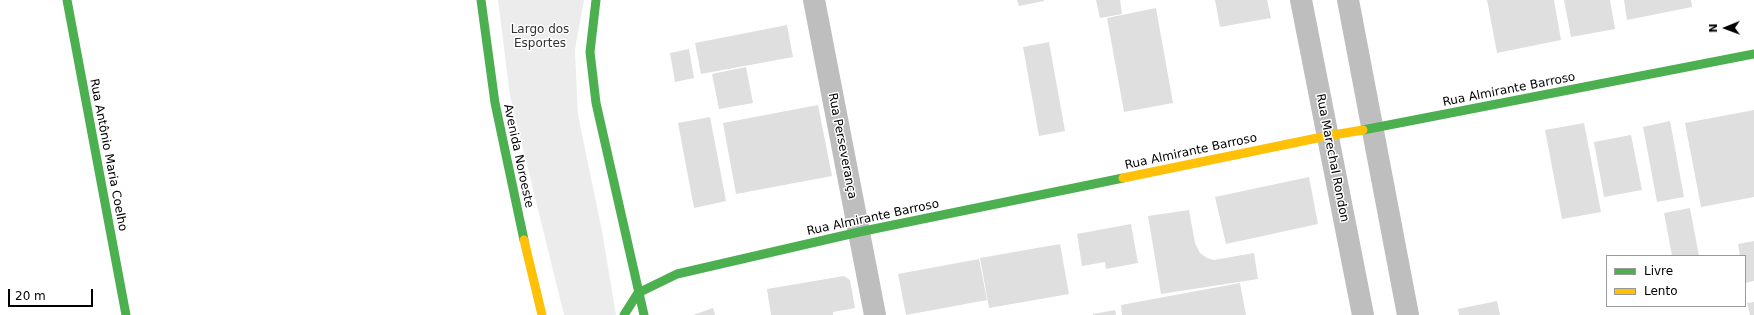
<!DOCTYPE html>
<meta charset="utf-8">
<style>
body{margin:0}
#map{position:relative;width:1754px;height:315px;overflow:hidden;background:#fff;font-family:"DejaVu Sans",sans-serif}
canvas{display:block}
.legend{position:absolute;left:1606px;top:255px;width:140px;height:52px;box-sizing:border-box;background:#fff;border:1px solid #999;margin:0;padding:5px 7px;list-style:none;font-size:12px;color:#000}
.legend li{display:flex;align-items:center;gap:8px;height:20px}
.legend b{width:20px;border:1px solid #999}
.north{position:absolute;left:1706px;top:8px;width:40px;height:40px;-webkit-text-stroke:3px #fff;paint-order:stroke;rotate:269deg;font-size:11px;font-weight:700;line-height:16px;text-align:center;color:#000}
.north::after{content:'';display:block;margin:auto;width:14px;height:18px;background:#000;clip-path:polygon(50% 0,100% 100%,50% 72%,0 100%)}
.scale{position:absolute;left:8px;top:289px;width:85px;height:18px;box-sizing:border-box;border:2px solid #000;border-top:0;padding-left:5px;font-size:12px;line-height:14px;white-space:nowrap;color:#000;-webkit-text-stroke:3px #fff;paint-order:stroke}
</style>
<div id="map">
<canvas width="1754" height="315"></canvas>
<ul class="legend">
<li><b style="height:5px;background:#4caf50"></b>Livre</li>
<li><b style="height:5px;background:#ffc107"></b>Lento</li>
</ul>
<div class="north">N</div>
<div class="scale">20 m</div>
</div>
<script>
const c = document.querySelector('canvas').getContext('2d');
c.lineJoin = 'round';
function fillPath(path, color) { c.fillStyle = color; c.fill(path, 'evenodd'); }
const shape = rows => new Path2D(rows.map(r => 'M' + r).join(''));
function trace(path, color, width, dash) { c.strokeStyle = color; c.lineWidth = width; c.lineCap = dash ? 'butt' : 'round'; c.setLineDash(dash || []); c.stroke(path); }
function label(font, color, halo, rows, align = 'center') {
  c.font = font + ' "DejaVu Sans",sans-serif'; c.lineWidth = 3; c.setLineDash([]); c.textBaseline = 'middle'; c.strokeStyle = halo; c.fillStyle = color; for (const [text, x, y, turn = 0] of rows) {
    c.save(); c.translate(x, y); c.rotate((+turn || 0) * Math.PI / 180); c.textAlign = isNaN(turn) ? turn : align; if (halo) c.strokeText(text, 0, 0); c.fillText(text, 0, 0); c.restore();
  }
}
const green = shape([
 [498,0,584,0,575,50,578,115,602,231,616,315,564,315,510,96]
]);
const building = shape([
 [1017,0,1044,0,1044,1,1019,6],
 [1096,0,1120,0,1122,14,1100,18],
 [1215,0,1267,0,1271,18,1220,27],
 [1487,0,1554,0,1561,40,1497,53],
 [1564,0,1610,0,1615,29,1571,37],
 [1624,0,1691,0,1692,7,1627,20],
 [1156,8,1173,103,1124,112,1107,18],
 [787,25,793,57,701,74,695,43],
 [1049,42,1065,131,1039,136,1023,47],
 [689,49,694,78,675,82,670,53],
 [746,67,753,103,719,109,712,74],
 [818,105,832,176,736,194,723,123],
 [1754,110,1754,197,1701,207,1685,123],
 [710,117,726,201,694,208,678,123],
 [1670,121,1684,197,1657,202,1643,127],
 [1584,123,1601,212,1562,219,1545,130],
 [1631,135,1642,190,1604,197,1594,142],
 [1309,177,1318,224,1226,244,1215,197],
 [1690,208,1699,256,1672,256,1664,213],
 [1189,210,1195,243,1200,253,1207,258,1214,260,1254,253,1258,279,1161,294,1148,216],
 [1131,224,1138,263,1106,269,1105,262,1082,266,1077,234],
 [1754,241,1754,281,1745,283,1745,256,1740,256,1738,244],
 [1060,244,1069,294,989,308,980,258],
 [979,259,987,300,906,315,898,274],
 [844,276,850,280,855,308,833,312,833,315,771,315,767,289],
 [1240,283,1246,315,1122,315,1121,305],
 [1497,301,1500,315,1459,315,1458,309],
 [1754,302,1754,315,1750,315,1747,303],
 [713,308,715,315,693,315],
 [1115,310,1116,315,1093,315,1093,314]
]);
const street = shape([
 [814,0,875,315],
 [1301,0,1363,315],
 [1348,0,1408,315]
]);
const fast = shape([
 [67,0,126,315],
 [481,0,495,103,524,240],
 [596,0,590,52,596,103,644,315],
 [1363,130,1754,54],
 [624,315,638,293,677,274,859,232,1123,178]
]);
const slow = shape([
 [1123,178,1327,136,1363,130],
 [524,240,542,315]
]);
const parkNames = [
 ["Largo dos",540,30],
 ["Esportes",540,44]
];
const streetNames = [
 ["Rua Almirante Barroso",1509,90,-11],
 ["Rua Perseverança",842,146,79],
 ["Rua Almirante Barroso",1191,152,-12],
 ["Rua Antônio Maria Coelho",108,155,79],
 ["Avenida Noroeste",518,156,78],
 ["Rua Marechal Rondon",1332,158,79],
 ["Rua Almirante Barroso",873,218,-12]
];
fillPath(green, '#ececec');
fillPath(building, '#dfdfdf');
trace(street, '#bebebe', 22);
trace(fast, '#4caf50', 9);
trace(slow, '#ffc107', 9);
label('12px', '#333', '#fff', parkNames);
label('12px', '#000', '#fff', streetNames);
</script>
